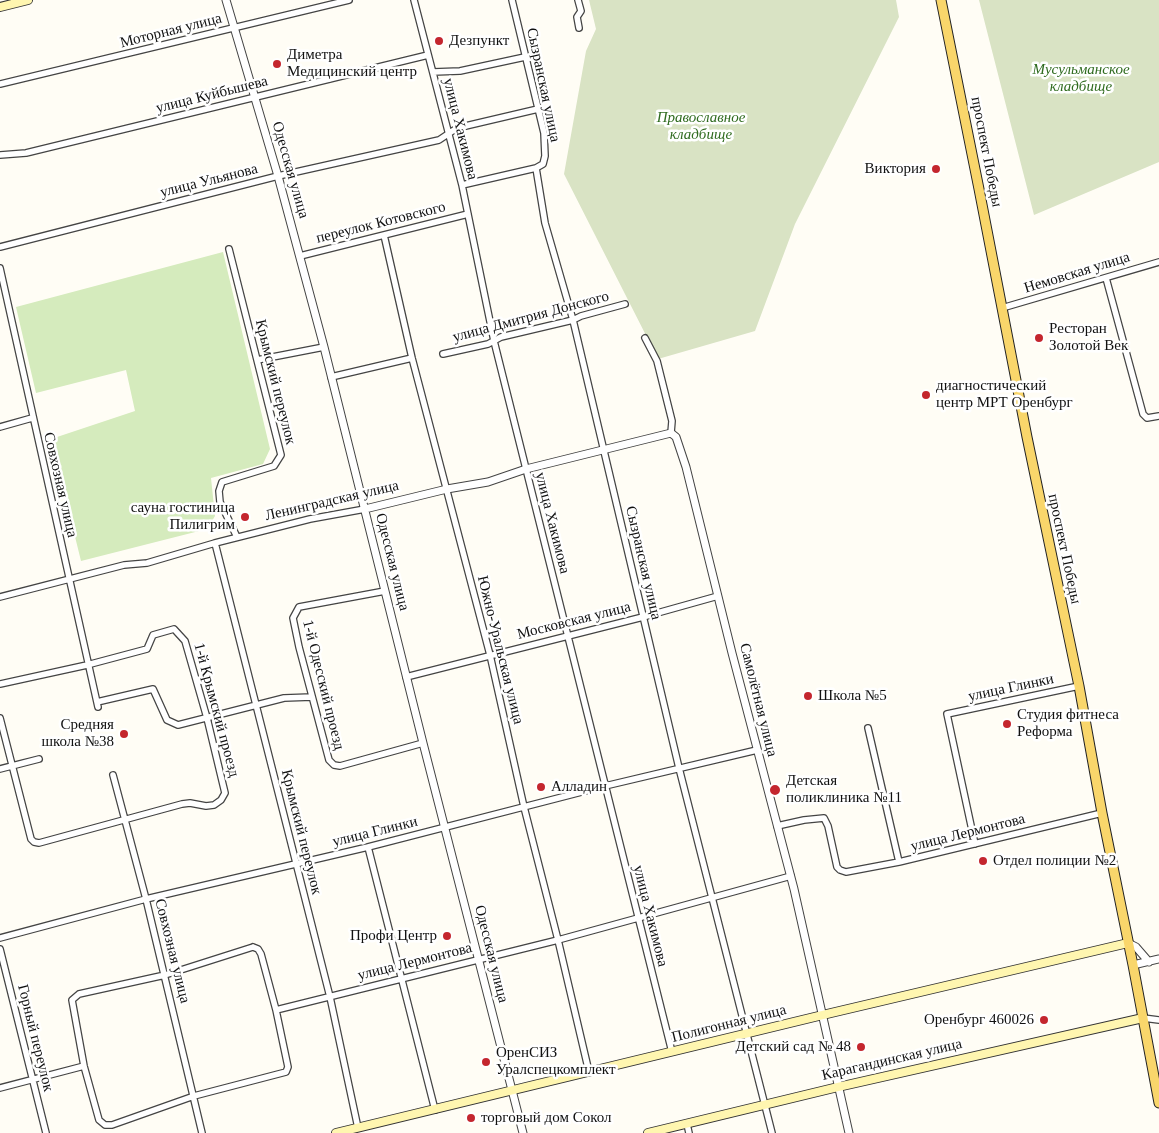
<!DOCTYPE html>
<meta charset="utf-8">
<style>
body{margin:0}
canvas{display:block;background:#fffdf5}
</style>
<canvas width="1159" height="1133"></canvas>
<script>
const c = document.querySelector('canvas').getContext('2d');
c.lineJoin = 'round';
function fillPath(path, color) { c.fillStyle = color; c.fill(path, 'evenodd'); }
const shape = rows => new Path2D(rows.map(r => 'M' + r).join(''));
function trace(path, color, width, dash) { c.strokeStyle = color; c.lineWidth = width; c.lineCap = dash ? 'butt' : 'round'; c.setLineDash(dash || []); c.stroke(path); }
function label(font, color, halo, rows, align = 'center') {
  c.font = font + ' Georgia,serif'; c.lineWidth = 5; c.setLineDash([]); c.textBaseline = 'middle'; c.strokeStyle = halo; c.fillStyle = color; for (const [text, x, y, turn = 0] of rows) {
    c.save(); c.translate(x, y); c.rotate((+turn || 0) * Math.PI / 180); c.textAlign = isNaN(turn) ? turn : align; if (halo) c.strokeText(text, 0, 0); c.fillText(text, 0, 0); c.restore();
  }
}
const green = shape([
 [223,252,270,449,263,464,211,478,215,516,207,529,81,561,51,439,135,411,126,370,36,393,16,307]
]);
const cemetery = shape([
 [589,0,896,0,899,17,795,224,755,331,658,359,564,174,586,51,596,29],
 [979,0,1159,0,1159,162,1034,215]
]);
const minor = shape([
 [414,0,462,185,494,341,672,1052],
 [512,0,544,133,545,156,543,164,536,168,545,223,573,320,679,768,772,1133],
 [578,0,581,11,577,17,579,28],
 [433,72,460,71,525,57],
 [0,84,349,0],
 [0,155,26,153,428,55],
 [462,185,536,168],
 [384,235,412,358,490,655,524,807,558,940,589,1072],
 [0,247,278,176,439,140,457,128,538,109],
 [229,249,281,455,274,466,222,482,219,491,220,502,237,537],
 [300,256,468,214],
 [0,268,98,707],
 [1106,278,1143,414,1147,418,1159,416],
 [1002,308,1159,262],
 [645,338,657,361,672,421,671,433],
 [443,354,488,344,501,337,573,320,581,316,625,304],
 [257,360,324,347],
 [331,377,412,358],
 [0,427,32,418],
 [215,543,330,997,358,1128],
 [385,591,299,607,293,618,299,647,329,760,334,765,340,766,423,743],
 [0,597,124,565,147,563,215,543,310,519,365,509],
 [406,677,643,617,718,596],
 [0,684,87,665,147,649,153,635,174,629,185,641,207,718,225,793,221,800,214,805,206,806,190,803,182,804,39,843,34,842,31,839,0,718],
 [97,702,153,689,167,720,178,725,284,698,312,697],
 [868,728,899,862],
 [0,769,39,759],
 [113,775,146,899,202,1133],
 [777,826,804,820,824,818,828,826,837,867,840,870,846,872,899,862,1102,813],
 [975,844,947,714,1079,686],
 [368,847,435,1110],
 [0,938,146,899,368,847,605,786,757,750],
 [253,947,258,949,261,954,276,1010,288,1067,286,1072,194,1096,112,1125,105,1125,99,1120,84,1066,72,1000,79,994,165,975,253,947],
 [0,949,46,1133],
 [276,1010,558,940,791,876],
 [1143,1018,1159,1020],
 [0,1088,84,1066],
 [687,1124,689,1133]
]);
const tertiary = shape([
 [226,0,278,176,324,347,423,743,523,1133],
 [365,509,447,489,488,482,526,469,671,433,676,437,686,467,732,653,794,889,849,1133],
 [1128,943,1136,947,1149,962],
 [1133,965,1159,959]
]);
const secondary = shape([
 [0,7,28,0],
 [336,1133,831,1013,1128,943],
 [648,1133,838,1087,1143,1018]
]);
const primary = shape([
 [941,0,979,189,1027,437,1079,686,1102,813,1133,965,1159,1103]
]);
const markers = [
 [439,41,5,"#c4262e"],
 [277,64,5,"#c4262e"],
 [936,169,5,"#c4262e"],
 [1039,338,5,"#c4262e"],
 [926,395,5,"#c4262e"],
 [245,517,5,"#c4262e"],
 [808,696,5,"#c4262e"],
 [1007,724,5,"#c4262e"],
 [124,734,5,"#c4262e"],
 [541,787,5,"#c4262e"],
 [775,790,6,"#c4262e"],
 [983,861,5,"#c4262e"],
 [447,936,5,"#c4262e"],
 [1044,1020,5,"#c4262e"],
 [861,1047,5,"#c4262e"],
 [486,1062,5,"#c4262e"],
 [471,1118,5,"#c4262e"]
];
const streetNames = [
 ["Моторная улица",171,31,-14],
 ["Сызранская улица",543,85,78],
 ["улица Куйбышева",212,95,-14],
 ["улица Хакимова",460,129,76],
 ["проспект Победы",986,152,79],
 ["Одесская улица",290,170,74],
 ["улица Ульянова",209,181,-14],
 ["переулок Котовского",381,223,-14],
 ["Немовская улица",1077,273,-17],
 ["улица Дмитрия Донского",531,317,-15],
 ["Крымский переулок",275,382,76],
 ["Совхозная улица",60,485,77],
 ["Ленинградская улица",332,501,-13],
 ["улица Хакимова",552,523,76],
 ["проспект Победы",1064,549,78],
 ["Одесская улица",392,562,76],
 ["Сызранская улица",643,563,77],
 ["Московская улица",574,621,-14],
 ["Южно-Уральская улица",500,650,76],
 ["1-й Одесский проезд",323,685,76],
 ["улица Глинки",1011,688,-12],
 ["Самолётная улица",758,700,76],
 ["1-й Крымский проезд",216,710,75],
 ["Крымский переулок",301,832,76],
 ["улица Глинки",375,832,-14],
 ["улица Лермонтова",968,833,-14],
 ["улица Хакимова",650,916,76],
 ["Совхозная улица",172,951,76],
 ["Одесская улица",491,954,76],
 ["улица Лермонтова",415,962,-14],
 ["Полигонная улица",729,1024,-14],
 ["Горный переулок",35,1038,76],
 ["Карагандинская улица",892,1060,-13]
];
const poiNames = [
 ["Дезпункт",449,41],
 ["Диметра",287,55],
 ["Медицинский центр",287,72],
 ["Виктория",926,169,"right"],
 ["Ресторан",1049,329],
 ["Золотой Век",1049,346],
 ["диагностический",936,386],
 ["центр МРТ Оренбург",936,403],
 ["сауна гостиница",235,508,"right"],
 ["Пилигрим",235,525,"right"],
 ["Школа №5",818,696],
 ["Студия фитнеса",1017,715],
 ["Реформа",1017,732],
 ["Средняя",114,725,"right"],
 ["школа №38",114,742,"right"],
 ["Детская",786,781],
 ["поликлиника №11",786,798],
 ["Алладин",551,787],
 ["Отдел полиции №2",993,861],
 ["Профи Центр",437,936,"right"],
 ["Оренбург 460026",1034,1020,"right"],
 ["Детский сад № 48",851,1047,"right"],
 ["ОренСИЗ",496,1053],
 ["Уралспецкомплект",496,1070],
 ["торговый дом Сокол",481,1118]
];
const parkNames = [
 ["Мусульманское",1081,70],
 ["кладбище",1081,87],
 ["Православное",701,118],
 ["кладбище",701,135]
];
fillPath(green, '#d5ebbd');
fillPath(cemetery, '#d9e3c4');
trace(minor, '#444', 8);
trace(tertiary, '#444', 9);
trace(secondary, '#333', 10);
trace(primary, '#222', 11);
trace(minor, '#fff', 5.5);
trace(tertiary, '#fff', 7);
trace(secondary, '#fff6b0', 8);
trace(primary, '#f9d66b', 9);
for (const [x, y, r, color] of markers) { const dot = new Path2D(); dot.arc(x, y, r, 0, 2 * Math.PI); c.fillStyle = color; c.fill(dot); trace(dot, '#fff', 2); }
label('15px', '#111', '#fff', streetNames);
label('15px', '#111', '#fff', poiNames, 'left');
label('italic 15px', '#2f6b1f', '#fff', parkNames);
</script>
